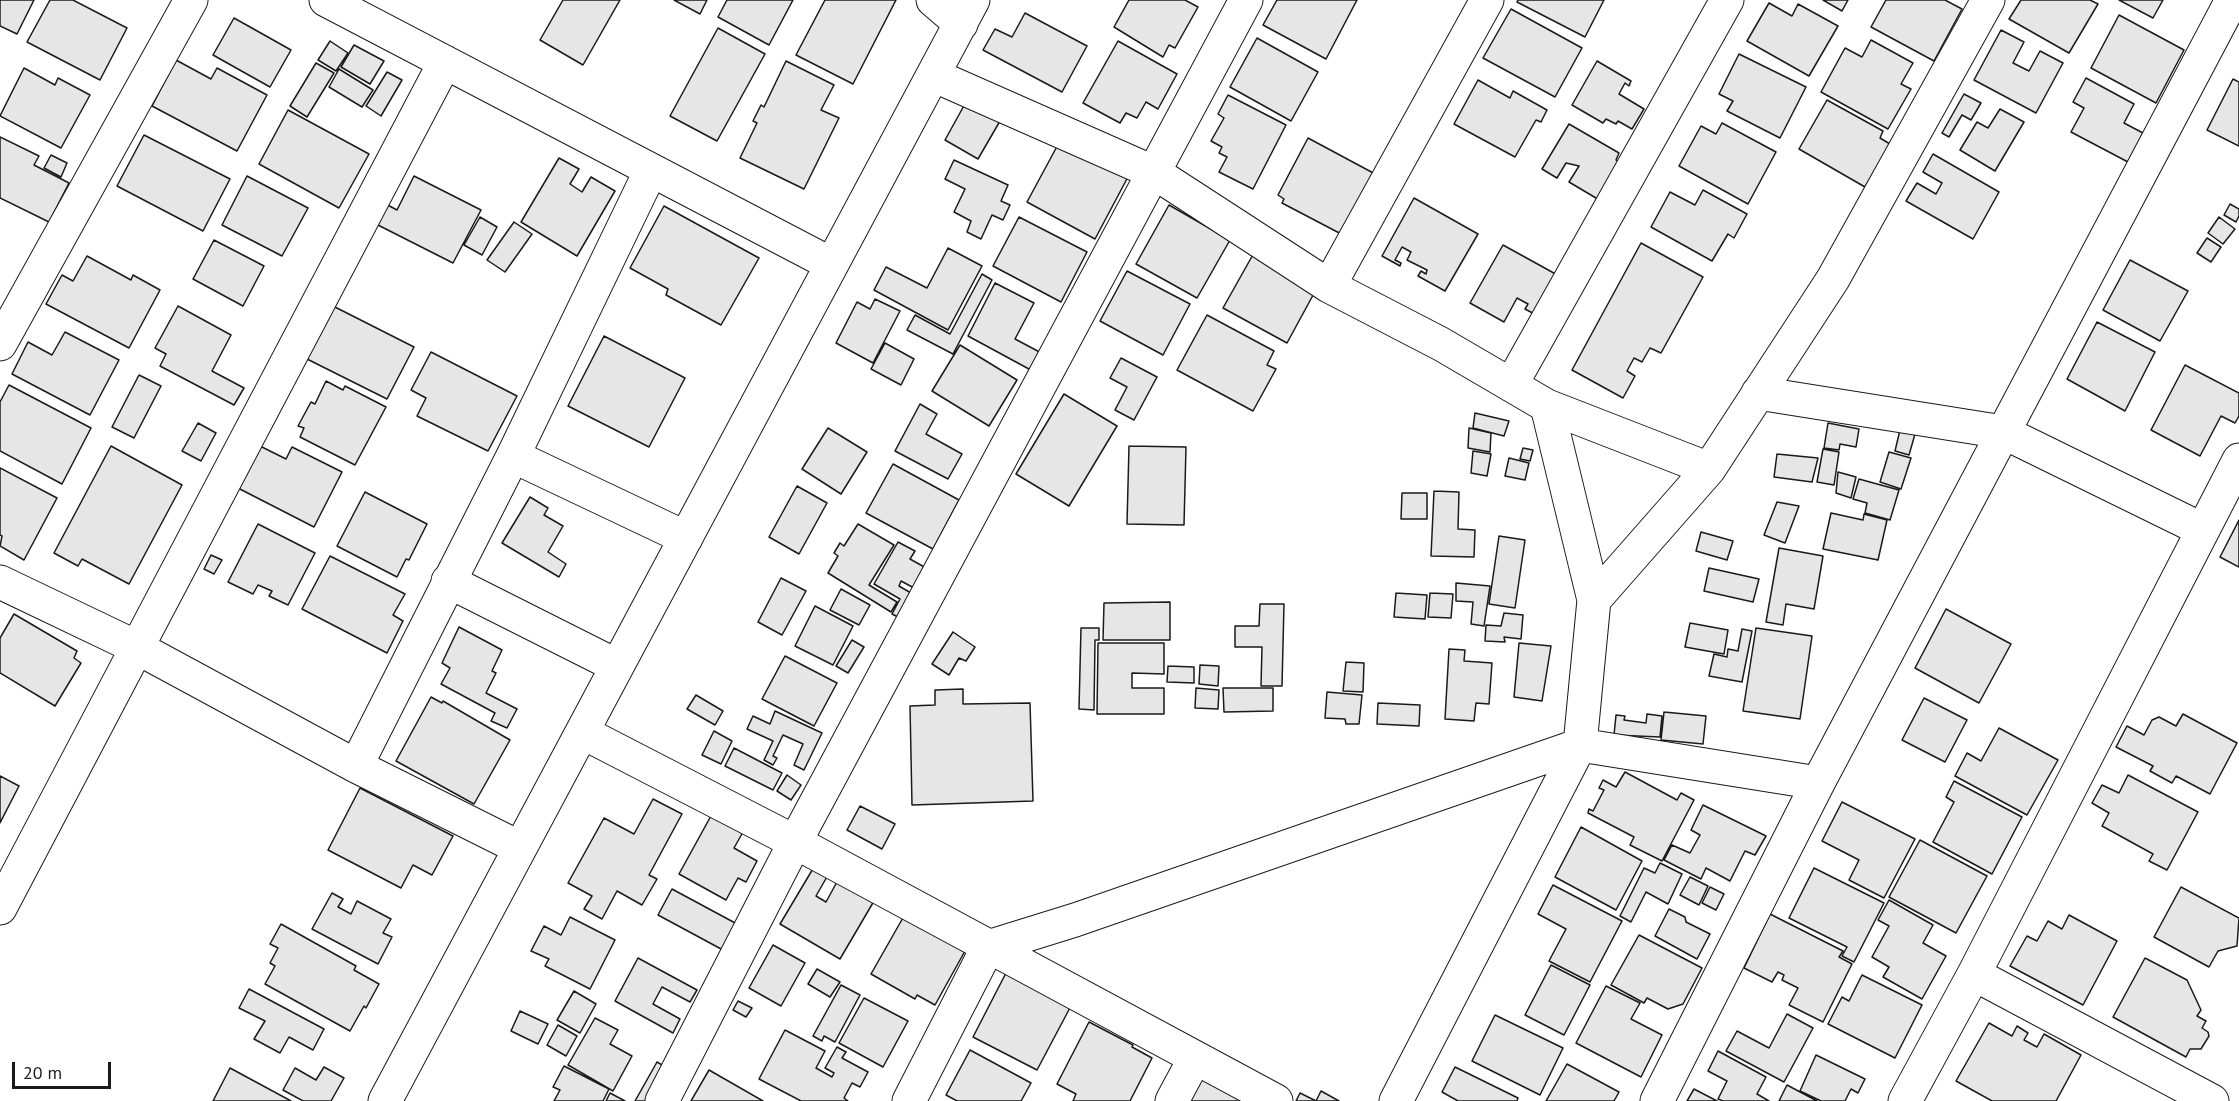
<!DOCTYPE html>
<style>
body{margin:0}
#map{position:relative;width:2239px;height:1101px;overflow:hidden;background:#fff;font-family:"PT Sans",sans-serif}
canvas{display:block}
.scale{position:absolute;left:12px;top:1062px;width:99px;height:27px;box-sizing:border-box;border:3px solid #1a1a1a;border-top:0;padding-left:8px;font-size:18px;line-height:21px;white-space:nowrap;color:#1a1a1a;-webkit-text-stroke:4px #fff;paint-order:stroke}
</style>
<div id="map">
<canvas width="2239" height="1101"></canvas>
<div class="scale">20 m</div>
</div>
<script>
const c = document.querySelector('canvas').getContext('2d');
c.lineJoin = 'round';
function fillPath(path, color) { c.fillStyle = color; c.fill(path, 'evenodd'); }
const shape = rows => new Path2D(rows.map(r => 'M' + r).join(''));
function trace(path, color, width, dash) { c.strokeStyle = color; c.lineWidth = width; c.lineCap = dash ? 'butt' : 'round'; c.setLineDash(dash || []); c.stroke(path); }
const building = shape([
 [0,0,34,0,17,34,0,26,0,0],
 [50,0,73,0,127,28,100,80,27,42,50,0],
 [563,0,620,0,583,65,540,40,563,0],
 [674,0,707,0,700,14,674,0],
 [727,0,793,0,769,45,718,17,727,0],
 [825,0,896,0,853,84,796,55,825,0],
 [1129,0,1185,0,1198,7,1175,48,1169,45,1163,57,1114,27,1129,0],
 [1277,0,1357,0,1326,59,1263,25,1277,0],
 [1518,0,1604,0,1585,37,1517,2,1518,0],
 [1823,0,1848,0,1842,11,1823,0],
 [1886,0,1945,0,1962,9,1934,61,1871,27,1886,0],
 [2021,0,2090,0,2098,4,2069,53,2009,19,2021,0],
 [2119,0,2163,0,2153,18,2119,0],
 [1769,3,1792,16,1798,4,1838,26,1809,76,1747,41,1769,3],
 [1511,9,1582,48,1555,97,1483,58,1511,9],
 [1025,13,1087,46,1062,92,983,50,995,29,1012,37,1025,13],
 [2119,15,2184,50,2156,103,2091,68,2119,15],
 [234,18,291,50,270,87,213,55,234,18],
 [718,28,765,54,717,141,670,116,718,28],
 [2001,30,2024,42,2013,63,2029,71,2040,51,2063,63,2036,113,1974,80,2001,30],
 [1257,38,1318,72,1291,121,1230,87,1257,38],
 [1871,40,1913,63,1901,84,1911,89,1888,129,1821,92,1845,48,1862,57,1871,40],
 [330,41,348,53,336,71,318,60,330,41],
 [1118,41,1177,74,1158,109,1146,102,1137,118,1126,113,1120,123,1083,103,1118,41],
 [354,45,384,61,370,84,341,67,354,45],
 [1739,54,1806,87,1780,138,1727,111,1733,101,1719,94,1739,54],
 [176,60,211,79,217,68,267,95,237,151,152,106,176,60],
 [786,61,834,85,821,110,839,118,804,189,740,158,757,123,753,121,761,105,764,107,786,61],
 [1597,61,1631,81,1629,86,1625,83,1619,94,1644,109,1632,129,1618,121,1616,124,1606,119,1603,123,1572,105,1597,61],
 [316,63,334,73,307,117,290,106,316,63],
 [24,68,55,85,58,78,90,95,61,148,0,116,24,68],
 [339,69,373,90,362,107,329,87,339,69],
 [387,72,402,80,381,116,366,106,387,72],
 [2086,78,2134,104,2124,123,2143,133,2128,162,2071,132,2084,108,2073,102,2086,78],
 [2233,79,2239,82,2239,146,2207,130,2233,79],
 [1478,80,1510,98,1513,91,1547,110,1541,122,1536,120,1515,157,1454,124,1478,80],
 [1964,94,1981,103,1971,120,1962,115,1949,137,1942,133,1964,94],
 [1228,95,1286,125,1253,189,1219,172,1227,157,1219,153,1222,147,1211,141,1224,118,1218,114,1228,95],
 [1827,100,1883,131,1880,138,1890,144,1865,187,1799,149,1827,100],
 [966,102,1000,121,978,159,945,140,966,102],
 [2000,109,2024,122,1995,171,1960,150,1977,122,1988,128,2000,109],
 [288,110,369,154,339,208,259,164,288,110],
 [1722,123,1776,152,1748,204,1679,166,1701,126,1716,134,1722,123],
 [1569,124,1619,153,1616,160,1622,164,1601,201,1569,182,1579,166,1566,163,1557,178,1542,169,1569,124],
 [144,135,230,179,203,231,117,186,144,135],
 [0,137,39,156,34,165,69,183,49,222,0,198,0,137],
 [1308,138,1377,175,1345,236,1282,203,1284,199,1278,195,1308,138],
 [1061,139,1129,175,1095,239,1027,202,1061,139],
 [1933,154,1999,192,1973,239,1906,201,1917,183,1936,194,1942,183,1923,172,1933,154],
 [51,155,67,163,61,177,44,168,51,155],
 [559,158,579,169,570,184,582,192,591,177,615,191,577,256,521,222,559,158],
 [954,160,1008,185,1001,201,1010,205,1003,220,992,215,981,239,967,232,971,221,954,212,965,189,945,179,954,160],
 [247,176,308,208,282,256,222,225,247,176],
 [414,176,481,210,453,263,372,222,382,202,397,210,414,176],
 [1703,190,1747,214,1734,238,1728,234,1712,261,1651,227,1670,192,1695,205,1703,190],
 [1414,198,1478,234,1445,291,1418,276,1421,271,1426,274,1427,270,1407,260,1411,252,1402,247,1395,260,1401,263,1400,266,1382,256,1414,198],
 [2230,204,2239,209,2239,216,2236,222,2224,215,2230,204],
 [1169,205,1230,240,1197,298,1136,264,1169,205],
 [664,206,759,258,721,325,666,295,668,289,630,268,664,206],
 [480,217,497,227,482,255,464,245,480,217],
 [1019,217,1087,252,1061,302,993,266,1019,217],
 [2219,217,2235,229,2223,244,2208,233,2219,217],
 [514,222,532,234,505,272,487,260,514,222],
 [2207,238,2221,247,2211,262,2197,253,2207,238],
 [214,240,264,266,243,306,193,279,214,240],
 [1641,243,1703,277,1661,353,1650,348,1642,362,1634,358,1627,371,1635,376,1623,398,1572,370,1641,243],
 [1503,245,1561,277,1540,317,1525,309,1528,304,1517,298,1504,322,1470,303,1503,245],
 [948,248,982,266,948,330,874,290,886,267,927,288,948,248],
 [1255,251,1318,286,1287,343,1223,308,1255,251],
 [87,256,131,280,133,275,160,290,129,348,46,304,62,275,73,281,87,256],
 [2130,260,2188,291,2160,341,2103,310,2130,260],
 [1127,271,1190,304,1163,355,1100,321,1127,271],
 [982,274,992,280,953,354,907,330,915,315,950,334,982,274],
 [995,283,1034,303,1015,339,1049,357,1040,375,968,336,995,283],
 [875,299,900,311,873,363,836,343,857,302,870,309,875,299],
 [331,305,414,347,387,399,303,357,331,305],
 [178,306,231,335,212,371,244,388,234,405,160,366,166,354,155,348,178,306],
 [1207,315,1274,351,1267,365,1276,369,1253,411,1177,370,1207,315],
 [2097,322,2155,352,2125,411,2067,379,2097,322],
 [65,332,119,360,90,415,12,374,28,342,52,355,65,332],
 [604,336,685,378,649,447,568,406,604,336],
 [885,343,914,359,901,385,871,369,885,343],
 [960,345,1017,380,989,426,932,391,960,345],
 [431,352,517,396,488,451,417,416,426,398,411,390,431,352],
 [1121,358,1157,377,1134,420,1115,410,1127,387,1110,378,1121,358],
 [2185,365,2239,393,2239,416,2235,423,2221,416,2200,456,2151,430,2185,365],
 [139,375,161,386,134,438,112,427,139,375],
 [326,381,343,390,345,386,386,407,355,465,300,437,304,428,298,426,311,402,315,404,326,381],
 [9,385,91,428,62,484,0,451,0,402,9,385],
 [1064,394,1117,426,1069,506,1016,474,1064,394],
 [920,404,937,414,926,434,962,454,948,479,895,451,920,404],
 [1475,413,1509,421,1504,436,1473,428,1475,413],
 [198,423,216,433,201,461,182,451,198,423],
 [1828,423,1859,429,1856,447,1840,444,1839,450,1824,448,1828,423],
 [828,428,867,452,841,494,802,469,828,428],
 [1469,428,1491,433,1490,452,1468,448,1469,428],
 [1900,430,1915,434,1909,455,1895,451,1900,430],
 [256,444,286,459,292,447,342,472,314,527,234,486,256,444],
 [111,446,182,485,129,584,82,559,78,566,54,553,111,446],
 [1129,446,1186,447,1184,525,1127,524,1129,446],
 [1523,448,1533,450,1530,461,1520,459,1523,448],
 [1823,449,1839,452,1834,485,1817,482,1823,449],
 [1473,451,1491,454,1487,476,1471,473,1473,451],
 [1889,452,1911,458,1901,489,1880,482,1889,452],
 [1777,454,1818,458,1812,482,1774,477,1777,454],
 [1509,458,1529,463,1525,480,1505,476,1509,458],
 [893,464,959,500,933,549,866,513,893,464],
 [0,468,57,498,24,560,0,546,2,536,0,535,0,468],
 [1838,472,1856,477,1851,498,1836,493,1838,472],
 [1859,479,1899,490,1890,520,1865,513,1867,503,1853,499,1859,479],
 [797,486,827,503,799,554,769,537,797,486],
 [1434,491,1459,492,1458,529,1475,530,1474,557,1431,556,1434,491],
 [365,492,427,524,409,560,406,559,397,577,337,546,365,492],
 [1402,493,1427,493,1427,519,1401,519,1402,493],
 [530,497,548,508,544,515,563,526,548,552,566,564,559,577,502,543,530,497],
 [1777,502,1799,506,1785,543,1764,535,1777,502],
 [1831,513,1863,520,1864,514,1887,520,1878,560,1823,549,1831,513],
 [2239,520,2239,567,2220,557,2239,520],
 [258,524,315,553,288,605,269,596,272,591,258,585,253,594,228,582,258,524],
 [858,524,894,545,869,585,897,602,891,612,828,573,838,556,834,553,840,543,844,546,858,524],
 [1701,532,1733,541,1727,560,1696,551,1701,532],
 [1499,536,1525,540,1515,608,1489,604,1499,536],
 [898,542,915,551,910,559,926,568,914,588,901,581,899,586,911,593,898,617,892,614,900,599,874,584,898,542],
 [1779,548,1823,556,1814,609,1786,604,1783,625,1766,622,1779,548],
 [211,555,222,560,214,574,204,569,211,555],
 [330,556,405,594,393,615,403,621,387,653,302,609,330,556],
 [1709,568,1759,579,1753,602,1704,591,1709,568],
 [781,578,806,591,782,635,758,622,781,578],
 [1456,583,1490,586,1484,626,1471,624,1473,602,1456,601,1456,583],
 [841,589,870,605,859,625,830,610,841,589],
 [1396,593,1427,595,1425,619,1394,617,1396,593],
 [1430,593,1453,594,1451,618,1428,617,1430,593],
 [1170,602,1170,640,1103,640,1104,603,1170,602],
 [1260,604,1284,604,1282,686,1261,686,1262,647,1235,647,1235,626,1259,626,1260,604],
 [815,606,853,626,833,665,795,646,815,606],
 [1946,609,2011,644,1979,703,1915,668,1946,609],
 [1504,613,1523,615,1521,639,1504,637,1505,642,1485,641,1486,625,1501,626,1504,613],
 [14,614,77,651,74,658,81,663,55,706,0,673,0,638,14,614],
 [1690,623,1728,630,1724,654,1685,647,1690,623],
 [459,627,502,650,492,671,496,673,486,693,517,709,507,728,491,721,495,713,441,684,450,668,442,663,459,627],
 [1081,628,1099,628,1099,640,1095,640,1094,710,1079,709,1081,628],
 [1756,628,1812,636,1800,719,1743,711,1756,628],
 [1742,629,1752,631,1742,682,1709,676,1714,654,1727,657,1728,649,1738,651,1742,629],
 [953,632,975,647,966,661,959,658,949,675,932,664,953,632],
 [852,640,864,647,848,673,836,666,852,640],
 [1098,643,1164,643,1164,674,1132,673,1132,688,1164,688,1164,714,1097,714,1098,643],
 [1519,643,1551,646,1542,701,1514,697,1519,643],
 [1449,649,1465,650,1464,661,1492,663,1489,704,1476,703,1474,721,1445,719,1449,649],
 [785,656,837,683,814,726,762,699,785,656],
 [1346,662,1364,663,1363,692,1343,691,1346,662],
 [1200,665,1219,666,1218,686,1199,684,1200,665],
 [1168,666,1194,667,1194,683,1167,682,1168,666],
 [1196,688,1219,690,1218,709,1195,708,1196,688],
 [1223,688,1273,688,1273,711,1224,712,1223,688],
 [963,689,963,704,1030,703,1033,801,912,805,910,706,935,705,935,690,963,689],
 [1327,692,1362,695,1359,724,1346,724,1345,719,1325,718,1327,692],
 [696,695,723,711,715,725,687,709,696,695],
 [431,697,442,703,443,701,510,740,474,804,396,761,431,697],
 [1924,698,1967,720,1945,762,1902,740,1924,698],
 [1378,703,1420,705,1419,726,1377,724,1378,703],
 [775,711,822,733,804,770,794,765,803,744,783,735,773,756,777,758,773,765,764,760,773,741,747,729,753,716,770,724,775,711],
 [1664,712,1706,716,1703,744,1661,740,1664,712],
 [1647,714,1662,716,1660,737,1614,735,1616,715,1625,716,1624,720,1646,723,1647,714],
 [2183,714,2237,743,2210,794,2176,776,2172,783,2150,771,2153,766,2116,747,2127,726,2144,735,2152,720,2159,717,2176,726,2183,714],
 [1999,728,2058,760,2027,815,1955,776,1967,753,1981,761,1999,728],
 [714,731,732,741,721,764,702,755,714,731],
 [734,748,782,773,773,790,725,766,734,748],
 [1625,772,1677,800,1681,793,1694,800,1662,861,1630,845,1634,837,1588,813,1589,809,1593,811,1604,790,1599,788,1603,780,1616,787,1625,772],
 [787,775,801,785,791,800,777,791,787,775],
 [2128,775,2198,812,2167,870,2149,861,2153,854,2102,826,2109,813,2092,803,2102,785,2119,793,2128,775],
 [0,776,19,786,0,823,0,776],
 [1954,781,2022,817,1992,874,1933,842,1954,802,1946,797,1954,781],
 [360,788,453,836,432,875,413,865,401,888,328,850,360,788],
 [653,799,682,814,649,875,657,879,642,905,617,891,602,919,584,909,592,896,568,883,604,818,634,834,653,799],
 [1842,802,1915,839,1884,898,1849,880,1859,860,1822,841,1842,802],
 [1703,805,1766,836,1755,855,1745,851,1730,881,1706,868,1701,879,1664,860,1672,845,1690,853,1700,835,1691,830,1703,805],
 [860,806,895,824,882,849,847,830,860,806],
 [712,814,743,832,734,848,757,861,746,882,738,878,726,900,679,874,712,814],
 [1581,827,1642,861,1616,910,1555,877,1581,827],
 [1920,840,1987,876,1956,933,1889,897,1920,840],
 [1660,863,1682,874,1668,904,1646,892,1631,922,1620,916,1644,868,1655,873,1660,863],
 [814,867,828,875,816,896,826,902,838,880,874,901,840,959,780,924,814,867],
 [1814,868,1884,903,1854,962,1842,956,1847,947,1789,918,1814,868],
 [1690,877,1708,886,1699,905,1680,895,1690,877],
 [1553,885,1622,921,1590,982,1549,961,1566,929,1538,914,1553,885],
 [1710,887,1724,894,1716,910,1702,903,1710,887],
 [2181,887,2239,918,2237,946,2218,951,2209,967,2154,937,2181,887],
 [672,889,737,924,723,950,658,915,672,889],
 [332,893,343,899,338,907,351,914,357,901,391,919,383,933,392,937,378,964,312,929,332,893],
 [1889,900,1933,925,1923,943,1946,956,1922,999,1883,977,1889,967,1872,957,1889,926,1878,920,1889,900],
 [1669,909,1685,917,1686,922,1710,934,1697,959,1655,936,1669,909],
 [1770,914,1843,951,1839,957,1852,964,1823,1022,1789,1005,1798,988,1782,980,1784,975,1778,972,1772,982,1744,968,1770,914],
 [2069,915,2117,941,2083,1005,2010,966,2027,936,2037,941,2048,921,2062,929,2069,915],
 [904,916,965,951,935,1005,917,995,915,999,871,974,904,916],
 [570,917,615,940,590,989,545,966,549,959,531,951,544,926,561,935,570,917],
 [281,924,356,966,354,970,379,984,366,1008,364,1006,350,1031,265,984,275,966,270,963,278,948,270,944,281,924],
 [1639,935,1702,968,1683,1004,1668,1009,1647,998,1644,1003,1611,985,1639,935],
 [773,945,805,963,781,1006,749,988,773,945],
 [638,958,697,990,690,1002,662,987,653,1004,680,1019,673,1033,615,1001,638,958],
 [2145,958,2187,980,2201,1010,2197,1016,2206,1021,2202,1028,2208,1032,2209,1036,2201,1049,2190,1049,2186,1057,2113,1017,2145,958],
 [1551,965,1590,985,1564,1035,1525,1015,1551,965],
 [817,969,840,982,830,997,808,984,817,969],
 [1007,971,1072,1004,1037,1070,973,1037,1007,971],
 [1862,975,1922,1005,1895,1058,1828,1024,1842,997,1849,1001,1862,975],
 [841,985,860,995,835,1042,824,1036,822,1041,813,1036,841,985],
 [1606,986,1640,1003,1631,1019,1662,1035,1641,1077,1576,1043,1606,986],
 [249,989,324,1029,313,1050,289,1037,280,1053,254,1039,265,1021,239,1008,249,989],
 [574,991,596,1004,580,1033,557,1020,574,991],
 [864,998,908,1021,883,1067,839,1043,864,998],
 [738,1001,752,1008,746,1017,733,1010,738,1001],
 [520,1011,548,1024,538,1044,511,1031,520,1011],
 [1787,1014,1813,1028,1784,1082,1726,1051,1737,1031,1769,1048,1787,1014],
 [1495,1015,1563,1048,1540,1095,1472,1061,1495,1015],
 [595,1018,618,1030,610,1044,632,1056,613,1091,568,1065,595,1018],
 [1089,1022,1133,1045,1132,1047,1152,1058,1130,1101,1073,1101,1076,1094,1057,1084,1089,1022],
 [1989,1023,2012,1036,2017,1026,2028,1033,2024,1040,2037,1047,2044,1034,2081,1055,2056,1101,1992,1101,1956,1081,1989,1023],
 [558,1025,577,1036,566,1056,547,1045,558,1025],
 [785,1030,825,1051,816,1068,832,1077,834,1073,825,1068,837,1047,846,1052,842,1058,868,1072,860,1087,852,1083,844,1098,848,1101,801,1101,759,1079,785,1030],
 [970,1050,1031,1083,1021,1101,957,1101,946,1095,970,1050],
 [1718,1051,1766,1077,1757,1094,1769,1101,1723,1101,1718,1099,1727,1081,1708,1071,1718,1051],
 [1816,1055,1865,1079,1858,1093,1851,1089,1845,1101,1821,1101,1800,1091,1816,1055],
 [657,1062,669,1069,651,1101,635,1101,657,1062],
 [1567,1064,1619,1092,1614,1101,1546,1101,1567,1064],
 [564,1066,609,1089,603,1101,554,1101,560,1090,553,1087,564,1066],
 [324,1067,344,1078,331,1101,303,1101,283,1090,295,1068,316,1080,324,1067],
 [1455,1067,1518,1098,1517,1101,1458,1101,1442,1092,1455,1067],
 [230,1068,291,1101,213,1101,230,1068],
 [709,1070,763,1101,691,1101,709,1070],
 [1202,1070,1256,1101,1184,1101,1202,1070],
 [1787,1085,1817,1101,1779,1101,1787,1085],
 [1694,1089,1717,1101,1687,1101,1694,1089],
 [1321,1091,1339,1101,1316,1101,1321,1091],
 [610,1093,625,1101,606,1101,610,1093],
 [1300,1093,1316,1101,1296,1101,1300,1093]
]);
const minor = shape([
 [326,0,831,264],
 [933,0,961,24],
 [933,75,1155,173,1329,286,1441,344,1547,406],
 [1329,286,1487,0],
 [0,344,191,0],
 [1511,385,1727,0],
 [1758,393,2003,432,2203,530],
 [513,456,686,538],
 [448,581,617,666],
 [0,582,136,647,356,766,520,848],
 [1594,600,1709,469],
 [582,732,795,842,1276,1101],
 [356,766,513,456,651,170],
 [0,908,445,62],
 [1974,974,2212,1101],
 [385,1101,973,0],
 [662,1101,795,842,1246,0],
 [909,1101,988,947,1075,920,1580,745,1818,783],
 [1172,1101,1195,1058],
 [1396,1101,1580,745,1594,600,1547,406,1709,469,1833,279,1988,0],
 [1657,1101,1818,783,2232,0],
 [1905,1101,1974,974,2239,460]
]);
fillPath(building, '#e6e6e6');
trace(building, '#1a1a1a', 1.5);
trace(minor, '#1a1a1a', 35);
trace(minor, '#fff', 33);
</script>
